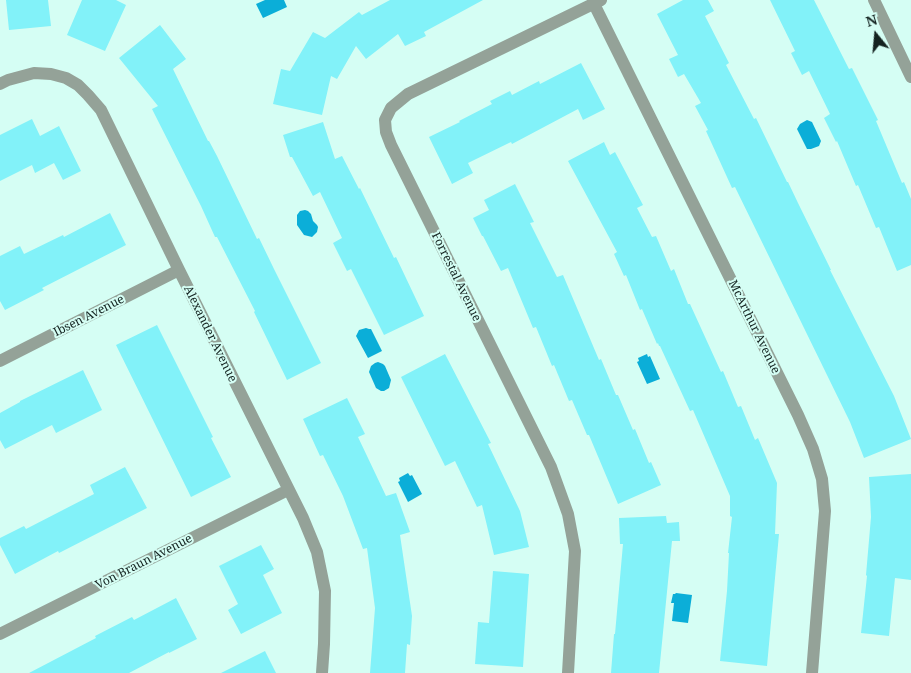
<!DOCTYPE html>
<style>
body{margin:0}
#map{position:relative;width:911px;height:673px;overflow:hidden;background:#d5fef4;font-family:"Noto Serif",serif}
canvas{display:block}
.north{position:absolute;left:851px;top:10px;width:50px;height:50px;-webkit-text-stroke:4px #d5fef4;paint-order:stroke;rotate:343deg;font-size:14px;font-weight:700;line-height:20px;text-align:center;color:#142320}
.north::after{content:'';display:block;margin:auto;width:18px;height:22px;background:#142320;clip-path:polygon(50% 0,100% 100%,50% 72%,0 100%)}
</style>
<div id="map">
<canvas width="911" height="673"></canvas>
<div class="north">N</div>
</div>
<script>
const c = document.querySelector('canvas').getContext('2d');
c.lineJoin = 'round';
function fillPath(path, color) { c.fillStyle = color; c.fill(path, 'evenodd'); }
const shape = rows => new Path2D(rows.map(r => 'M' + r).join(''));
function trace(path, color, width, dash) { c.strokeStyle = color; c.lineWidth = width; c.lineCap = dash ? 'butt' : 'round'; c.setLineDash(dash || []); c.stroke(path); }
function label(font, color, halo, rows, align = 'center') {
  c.font = font + ' "Noto Serif",serif'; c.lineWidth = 4; c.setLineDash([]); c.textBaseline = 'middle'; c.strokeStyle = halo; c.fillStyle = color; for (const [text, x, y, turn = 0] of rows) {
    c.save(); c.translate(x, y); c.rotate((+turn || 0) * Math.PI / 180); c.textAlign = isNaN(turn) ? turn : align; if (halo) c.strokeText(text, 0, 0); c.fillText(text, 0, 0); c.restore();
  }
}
const water = shape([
 [265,0,284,0,287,7,263,18,256,4],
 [807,120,812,122,821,141,819,146,811,149,807,149,797,129,800,124],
 [305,210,308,211,311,214,313,221,317,225,318,227,317,232,312,237,304,235,297,225,297,215,300,211],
 [366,328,369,329,371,329,382,351,368,358,356,336,359,330],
 [647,354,648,357,650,356,660,379,647,384,637,362,639,361,638,358],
 [378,362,383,364,385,366,391,380,389,388,384,391,381,391,376,388,369,372,371,366,375,363],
 [408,473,410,476,412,475,422,494,408,502,398,482,400,481,399,478],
 [676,593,692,595,688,623,672,621,674,603,671,603,673,594,675,594]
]);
const building = shape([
 [6,0,48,0,51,26,9,30],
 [82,0,116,0,126,5,105,51,67,35],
 [390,0,483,0,424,32,426,36,405,46,398,34,366,59,356,46,337,79,331,76,322,115,273,104,281,69,290,71,313,32,325,38,359,12,362,15],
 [683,0,708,0,714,11,705,16,729,63,726,65,754,119,756,118,787,182,788,182,798,203,831,270,830,270,894,396,911,439,864,458,850,422,735,187,732,188,706,131,708,130,695,106,701,103,684,74,678,77,669,59,678,55,657,14],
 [770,0,814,0,849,69,852,68,878,120,876,121,902,183,904,182,911,199,911,265,897,271,879,227,876,228,858,185,856,186,837,141,836,142,824,118,830,114,809,71,802,75,791,53,795,51],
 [160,25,186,59,173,69,208,141,209,141,217,156,257,239,259,238,274,269,321,363,287,380,254,312,255,311,217,237,215,237,201,206,152,109,158,106,119,58],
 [581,63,605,109,583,120,578,109,512,144,511,142,468,163,473,173,452,184,429,137,460,122,459,121,492,104,490,101,510,91,512,95,539,81,540,84],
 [32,119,40,136,59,126,81,171,63,180,54,163,35,173,32,165,0,181,0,135],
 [323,122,335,159,342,156,359,189,360,188,394,258,396,257,424,316,384,335,351,269,347,271,333,243,342,238,320,192,313,196,292,157,290,157,283,135],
 [604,142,610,155,615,152,643,205,637,208,652,237,656,236,671,271,674,269,688,304,690,304,721,372,723,371,738,407,741,406,755,440,758,438,777,483,775,534,779,534,767,666,720,661,727,591,729,553,728,553,732,517,730,516,730,496,693,410,690,411,660,346,659,346,658,343,657,344,642,309,640,310,626,275,624,276,614,254,617,252,568,161],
 [515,184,534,222,530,223,557,277,563,275,599,360,601,359,616,395,618,395,633,430,635,429,649,463,651,462,661,485,618,504,589,435,587,435,572,400,569,401,554,365,552,366,536,327,533,328,508,268,501,271,483,236,482,236,473,218,489,210,484,200],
 [110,213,126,245,42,288,44,290,5,310,0,301,0,256,20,246,24,254,63,235,64,237],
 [157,325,213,437,211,438,231,477,191,497,116,345],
 [445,354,491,443,488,444,520,511,529,547,494,555,482,505,477,507,455,461,445,466,401,377],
 [83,370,102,410,56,433,52,425,5,449,0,440,0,413,20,402,20,401],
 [347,398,365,434,358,437,386,496,396,493,410,532,400,535,412,616,410,645,407,644,405,673,370,673,375,608,367,548,363,549,343,496,323,455,320,456,303,419],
 [125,467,147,508,59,553,58,551,15,574,0,545,0,538,24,526,26,529,94,494,90,485],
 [911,474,911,580,895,578,889,636,861,633,867,576,866,575,871,517,869,477],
 [666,516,667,523,679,522,680,541,672,541,659,673,611,673,614,634,615,634,623,544,620,544,619,518],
 [261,545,274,569,263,575,282,613,241,634,228,610,238,604,219,566],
 [493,571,529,574,523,667,475,664,478,622,489,623],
 [176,598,197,639,169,653,169,652,129,673,29,673,96,638,95,636,132,617,134,620],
 [265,651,276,673,221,673]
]);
const minor = shape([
 [594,4,798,415,813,449,822,479,825,511,812,673],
 [0,84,8,80,34,73,51,74,66,78,78,85,88,95,101,110,179,270,303,518,317,552,325,591,324,644,322,673],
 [0,361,179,270],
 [0,634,288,490],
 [568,673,575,551,568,514,551,467,391,145,386,132,385,120,391,108,408,94,601,0]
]);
const tertiary = shape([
 [874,0,911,77]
]);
const streetNames = [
 ["Forrestal Avenue",456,277,64],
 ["Ibsen Avenue",89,316,-27],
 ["McArthur Avenue",754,327,64],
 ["Alexander Avenue",210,334,64],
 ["Von Braun Avenue",144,562,-27]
];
fillPath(water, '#0baed8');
fillPath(building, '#82f2f9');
trace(minor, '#94a298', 12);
trace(tertiary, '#94a298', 12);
label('12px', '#142320', '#d5fef4', streetNames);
</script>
